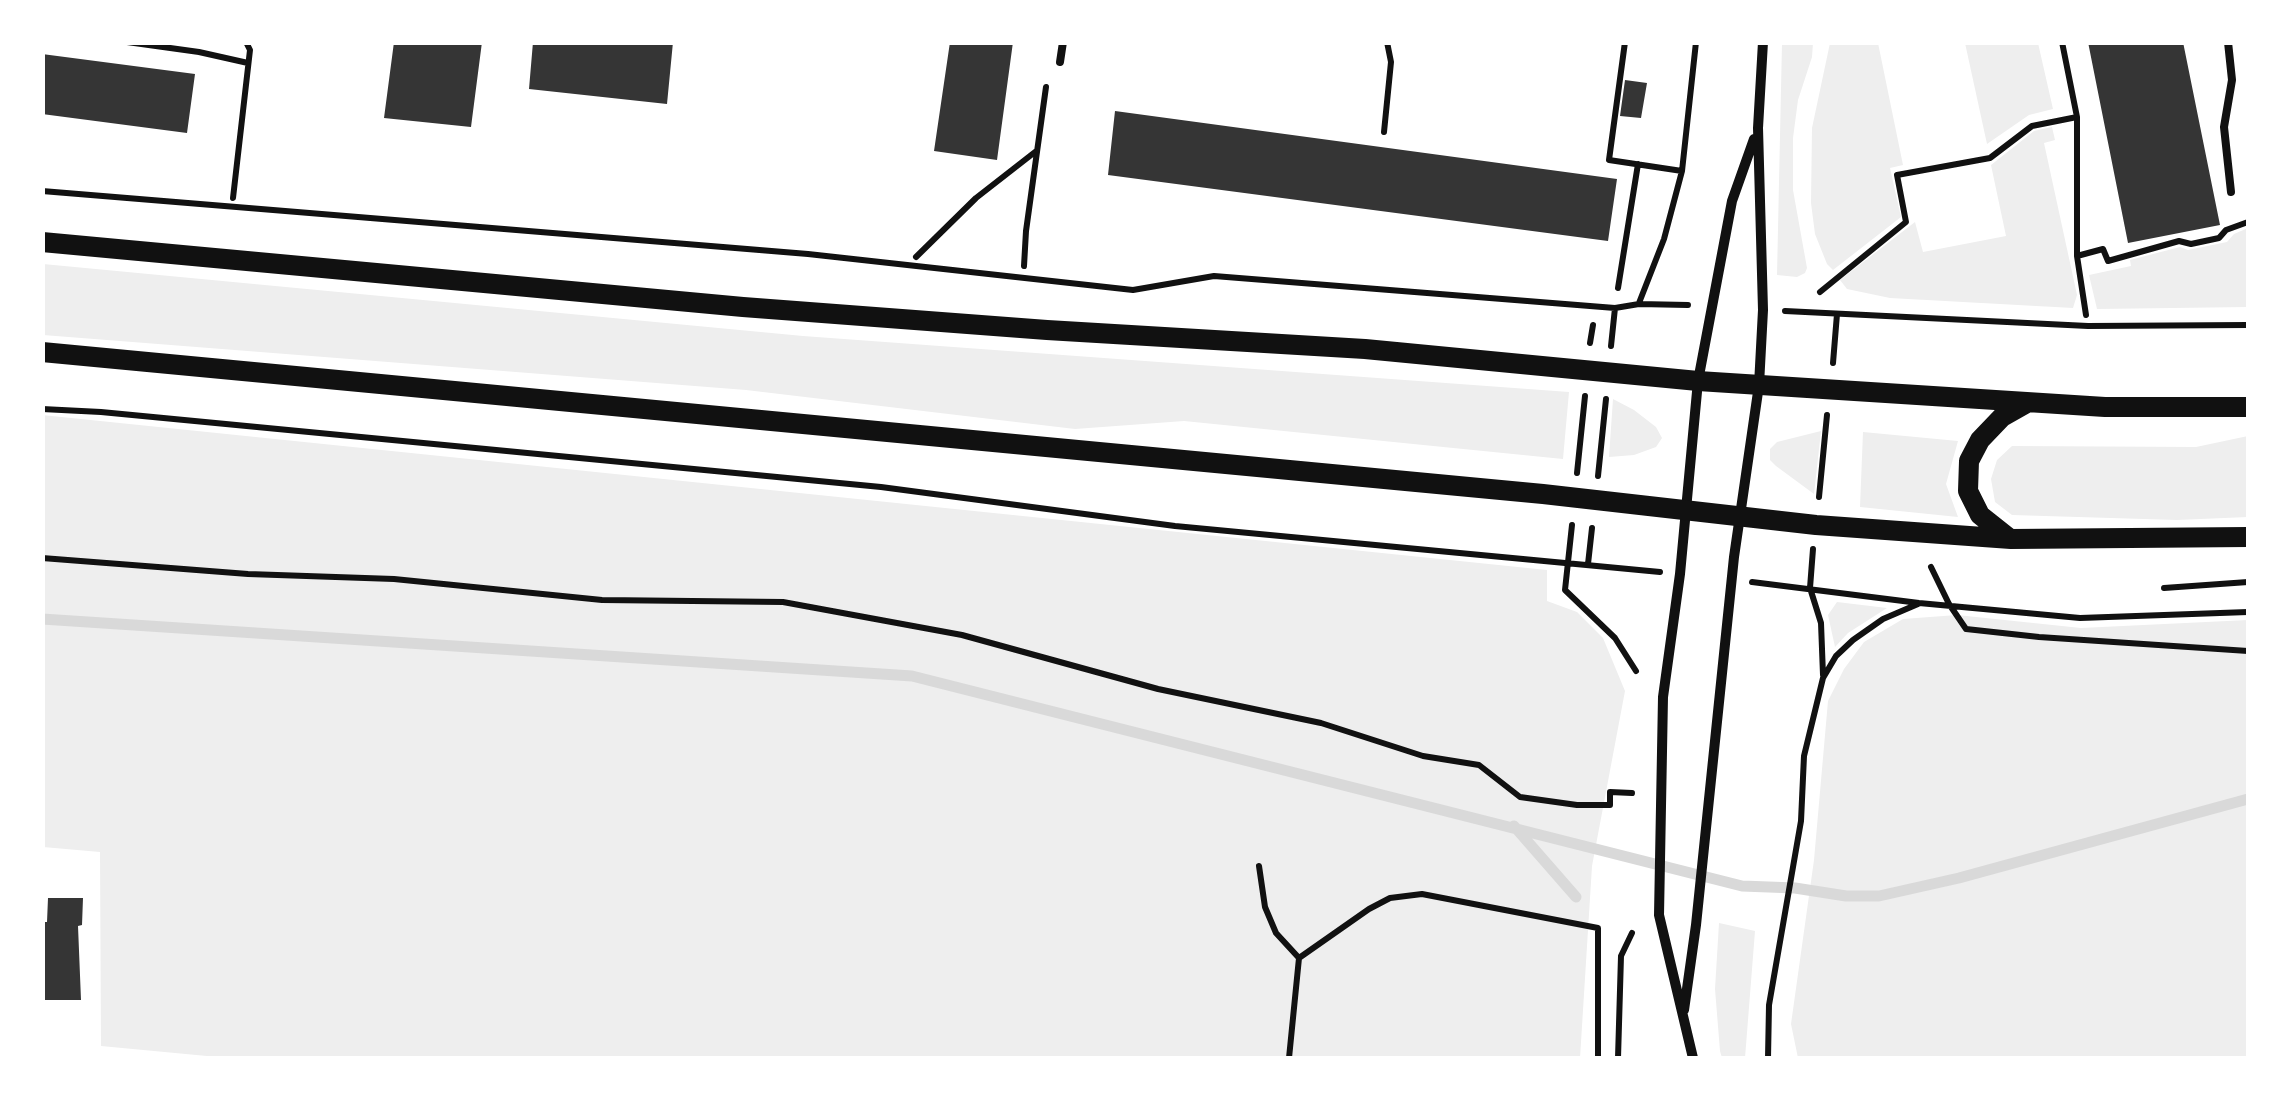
<!DOCTYPE html>
<style>
body{margin:0}
#map{position:relative;width:2291px;height:1101px;overflow:hidden;background:#fff;font-family:"IBM Plex Sans",sans-serif}
canvas{display:block}
.frame{position:absolute;inset:0;border:45px solid #fff;pointer-events:none}
</style>
<div id="map">
<canvas width="2291" height="1101"></canvas>
<div class="frame"></div>
</div>
<script>
const c = document.querySelector('canvas').getContext('2d');
c.lineJoin = 'round';
function fillPath(path, color) { c.fillStyle = color; c.fill(path, 'evenodd'); }
const shape = rows => new Path2D(rows.map(r => 'M' + r).join(''));
function trace(path, color, width, dash) { c.strokeStyle = color; c.lineWidth = width; c.lineCap = dash ? 'butt' : 'round'; c.setLineDash(dash || []); c.stroke(path); }
const green = shape([
 [1782,43,1813,43,1812,57,1798,100,1793,138,1793,190,1807,268,1805,273,1797,277,1777,275],
 [1830,43,1878,43,1903,165,1890,168,1901,217,1833,270,1827,264,1815,234,1811,203,1812,128],
 [1965,43,2038,43,2053,109,2029,115,1987,144],
 [2052,127,2055,140,2044,143,2077,295,2073,308,1890,298,1847,289,1840,280,1915,222,1923,252,2006,236,1991,165,2034,131],
 [2248,228,2248,307,2097,309,2089,275,2131,266,2130,260,2180,247,2188,250,2227,242,2234,234],
 [43,264,803,336,1569,392,1563,459,1184,421,1075,429,746,390,43,335],
 [1613,399,1634,410,1656,427,1662,438,1656,447,1634,455,1609,457],
 [42,415,1547,570,1547,601,1577,612,1603,638,1625,691,1592,866,1580,1058,228,1058,101,1046,100,852,43,847],
 [1821,431,1814,494,1776,466,1770,460,1770,449,1777,442],
 [1863,432,1958,441,1946,484,1958,517,1860,507],
 [2248,436,2248,517,2177,520,2012,515,1995,502,1991,479,1997,460,2012,446,2196,447],
 [1837,602,1887,608,1848,633,1835,647,1828,615],
 [1957,615,2081,628,2248,620,2248,1058,1798,1058,1791,1024,1814,860,1828,701,1844,669,1864,642,1903,619],
 [1719,923,1755,931,1745,1058,1722,1058,1720,1051,1715,989]
]);
const stream = shape([
 [42,619,912,676,1742,886,1795,888,1846,896,1879,896,1959,878,2248,799],
 [1514,826,1576,897]
]);
const building = shape([
 [394,42,482,42,471,127,384,118],
 [533,42,673,42,667,104,529,89],
 [950,42,1013,42,997,160,934,151],
 [2088,42,2183,42,2220,225,2128,243],
 [42,54,195,74,187,133,42,114],
 [1625,80,1647,83,1641,118,1620,116],
 [1115,111,1617,179,1608,241,1108,175],
 [48,898,83,898,82,925,78,926,81,1000,42,1000,42,922,47,922]
]);
const path = shape([
 [127,42,199,52,248,63],
 [1625,42,1609,160,1682,171],
 [2062,42,2077,117,2077,256,2086,315],
 [1384,132,1391,62,1387,42],
 [42,191,808,254,1133,290,1214,276,1615,308,1639,304,1688,305],
 [233,198,250,50,246,42],
 [2077,256,2103,249,2108,261,2179,241,2191,244,2219,238,2226,230,2248,222],
 [916,257,976,198,1035,152],
 [1024,266,1026,231,1046,87],
 [1618,288,1638,164],
 [1820,292,1906,222,1897,175,1990,158,2032,126,2077,117],
 [1639,303,1664,239,1682,171,1696,42],
 [1785,311,2088,326,2248,325],
 [1590,343,1593,325],
 [1611,346,1615,308],
 [1833,363,1837,314],
 [42,409,101,412,881,487,1175,526,1660,572],
 [1577,473,1585,396],
 [1598,476,1606,399],
 [1819,497,1827,415],
 [1572,525,1565,590,1615,638,1636,671],
 [1813,549,1810,588,1821,623,1823,675],
 [42,558,248,574,394,579,602,600,783,602,962,635,1158,689,1321,723,1423,756,1479,765,1520,797,1577,805,1610,805,1610,792,1632,793],
 [1588,564,1592,528],
 [1931,567,1949,604,1966,629,2039,637,2248,651],
 [1752,582,1919,603,2080,618,2248,612],
 [2164,588,2248,582],
 [1259,866,1265,907,1276,933,1299,958],
 [1289,1058,1299,958,1369,909,1390,898,1422,894,1598,928,1598,1058],
 [1618,1058,1621,956,1632,933],
 [1768,1058,1769,1005,1801,821,1804,756,1823,678,1836,656,1853,640,1883,619,1918,604]
]);
const service = shape([
 [2228,42,2232,80,2224,127,2231,192],
 [1060,62,1063,42]
]);
const minor = shape([
 [1684,1010,1696,925,1734,557,1759,385,1763,310,1758,128,1763,42],
 [1693,1058,1659,915,1663,697,1680,574,1698,381,1732,201,1754,139]
]);
const secondary = shape([
 [42,242,743,307,1047,330,1365,349,1698,381,2105,407,2248,407],
 [42,352,1543,494,1816,525,2011,539,2248,537],
 [2009,538,1980,515,1968,491,1969,461,1980,440,2002,417,2025,404]
]);
fillPath(green, '#eee');
trace(stream, '#d9d9d9', 11);
fillPath(building, '#353535');
trace(path, '#111', 6);
trace(service, '#111', 8);
trace(minor, '#111', 10);
trace(secondary, '#111', 20);
</script>
